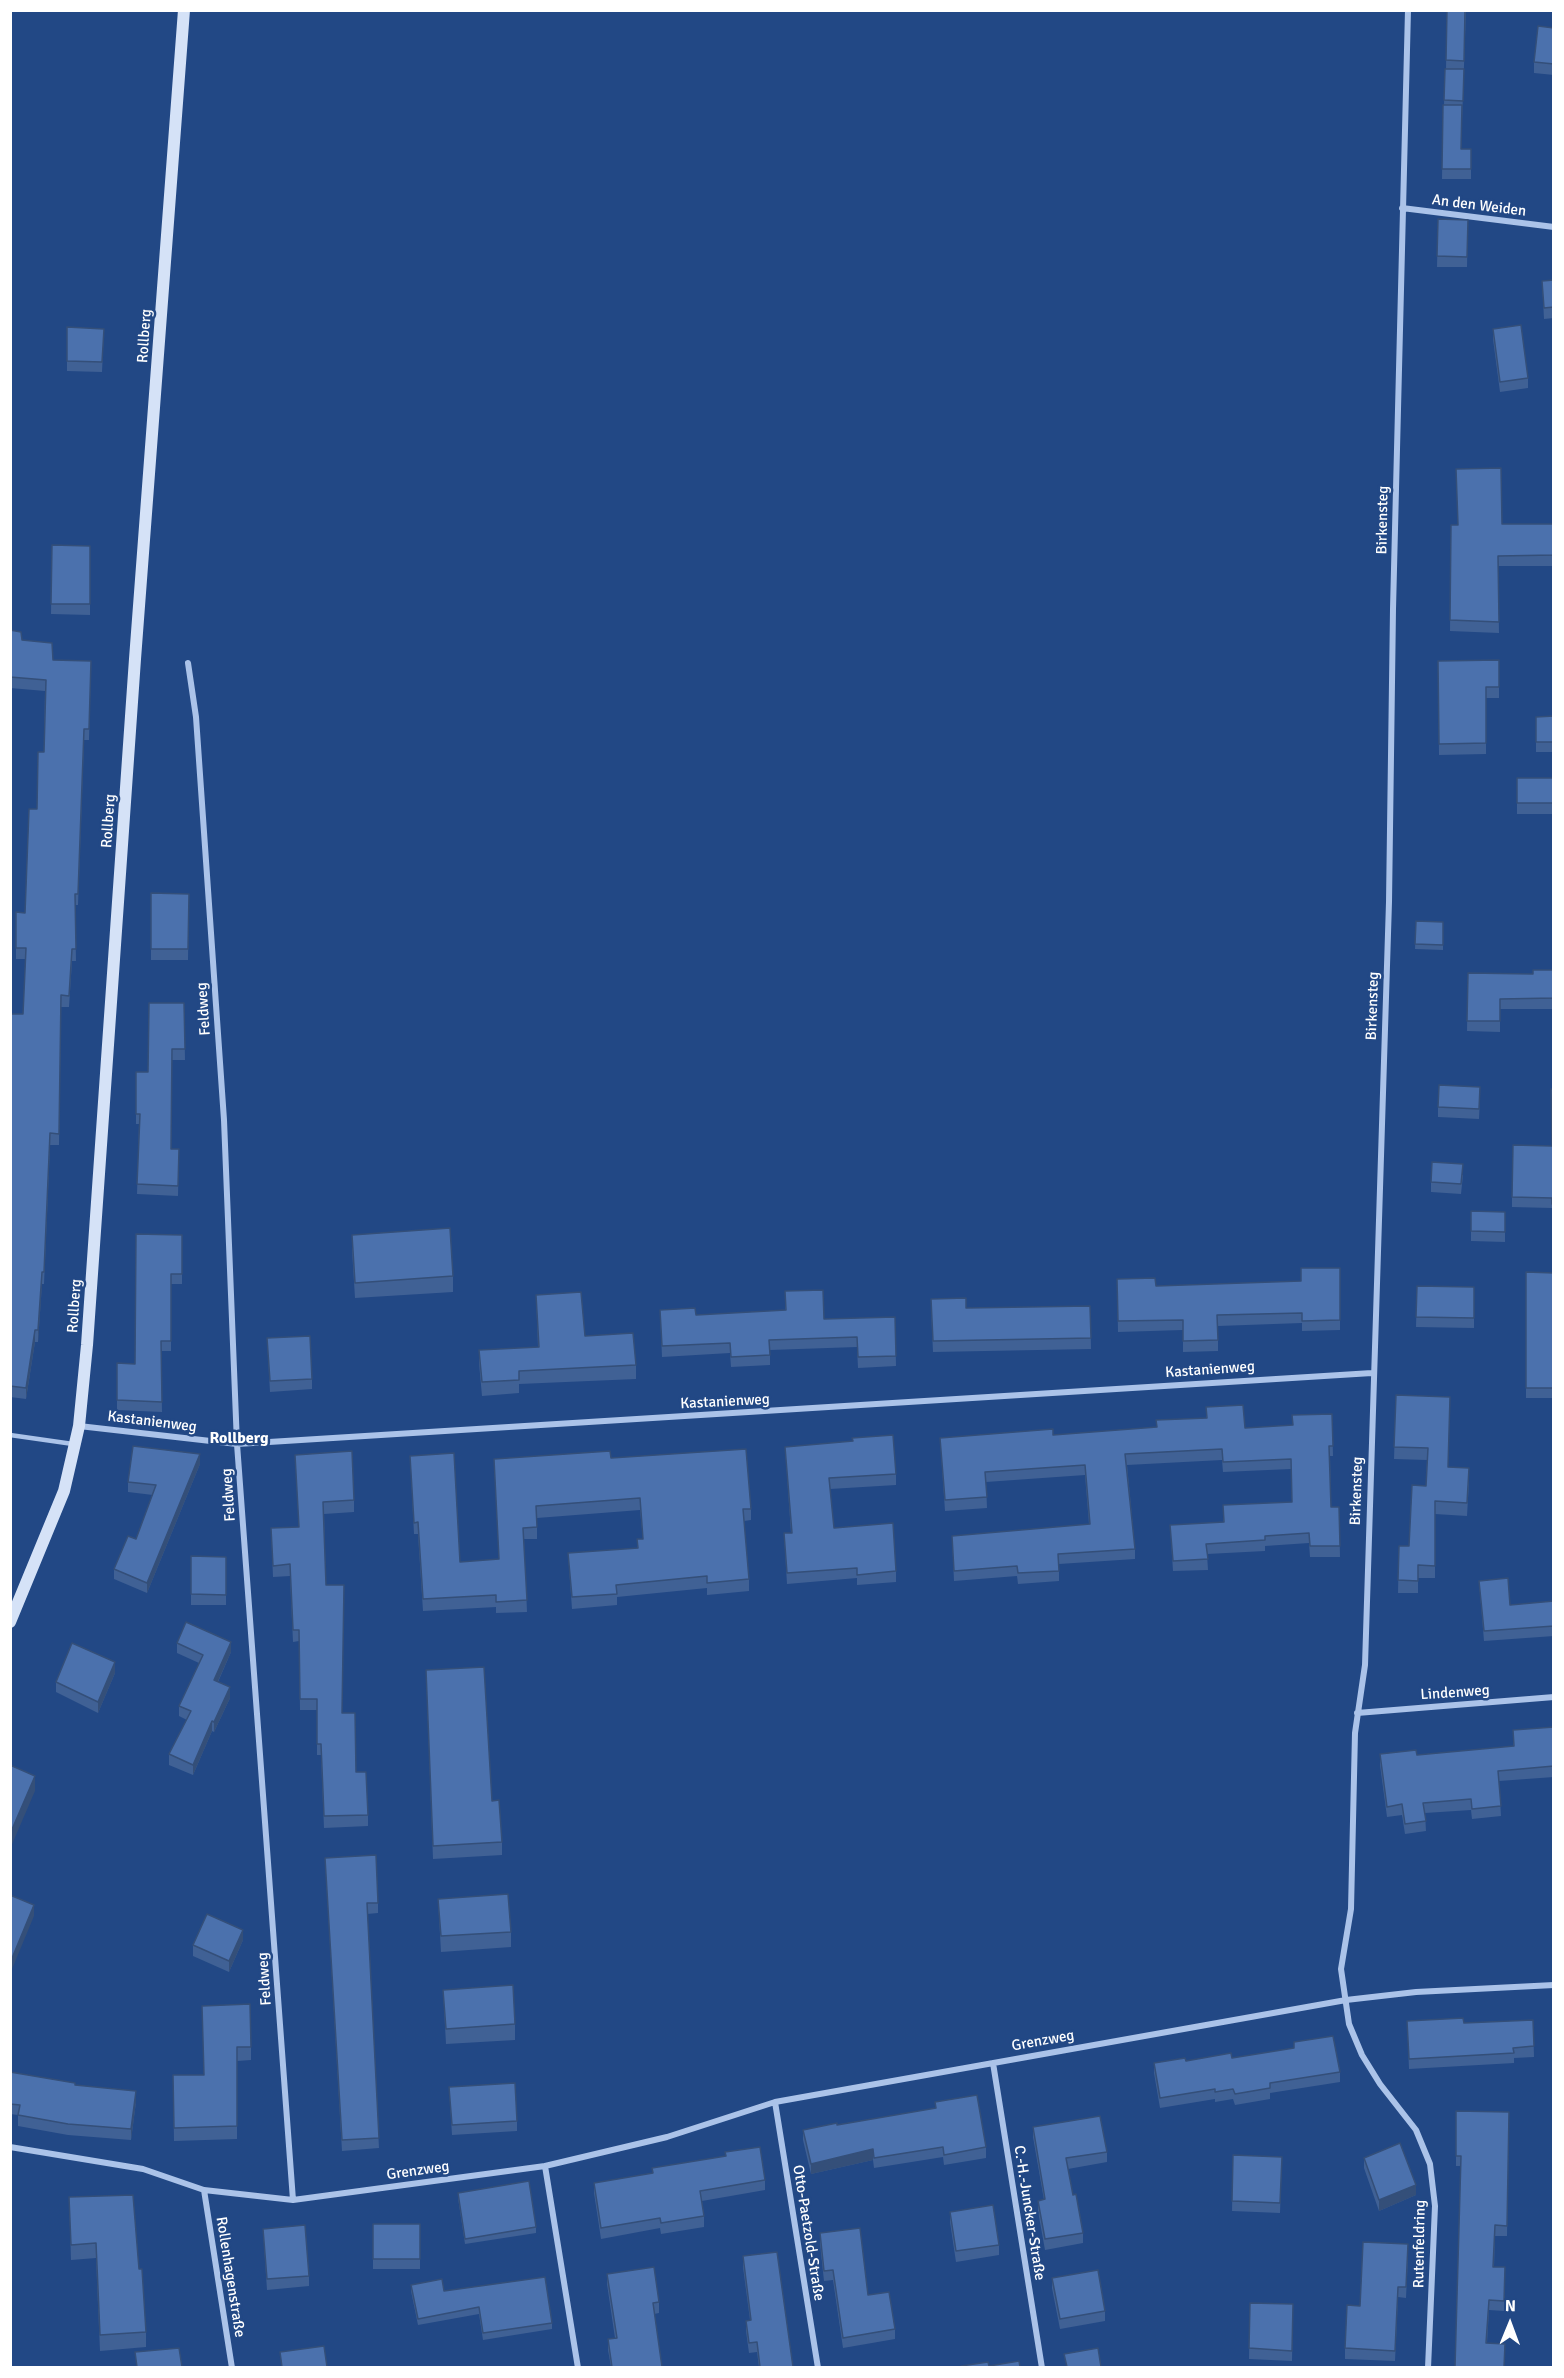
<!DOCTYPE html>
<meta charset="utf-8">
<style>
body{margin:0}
#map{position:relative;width:1564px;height:2378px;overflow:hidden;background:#224885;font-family:Signika,sans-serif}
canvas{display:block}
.frame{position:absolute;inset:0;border:12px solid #fff;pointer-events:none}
.north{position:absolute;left:1480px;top:2294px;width:60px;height:60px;-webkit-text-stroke:4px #224885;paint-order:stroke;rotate:1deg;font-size:16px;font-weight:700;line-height:24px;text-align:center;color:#fff}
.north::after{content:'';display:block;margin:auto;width:21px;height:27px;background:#fff;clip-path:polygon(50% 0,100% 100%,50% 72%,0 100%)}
</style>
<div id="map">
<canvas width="1564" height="2378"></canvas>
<div class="frame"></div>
<div class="north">N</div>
</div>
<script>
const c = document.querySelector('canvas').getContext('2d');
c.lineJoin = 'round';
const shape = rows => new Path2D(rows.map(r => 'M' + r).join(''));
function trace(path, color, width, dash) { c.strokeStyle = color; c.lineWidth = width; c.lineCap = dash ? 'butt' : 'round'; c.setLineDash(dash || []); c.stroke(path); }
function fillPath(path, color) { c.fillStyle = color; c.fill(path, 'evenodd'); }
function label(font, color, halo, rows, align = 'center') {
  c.font = font + ' Signika,sans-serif'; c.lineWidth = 5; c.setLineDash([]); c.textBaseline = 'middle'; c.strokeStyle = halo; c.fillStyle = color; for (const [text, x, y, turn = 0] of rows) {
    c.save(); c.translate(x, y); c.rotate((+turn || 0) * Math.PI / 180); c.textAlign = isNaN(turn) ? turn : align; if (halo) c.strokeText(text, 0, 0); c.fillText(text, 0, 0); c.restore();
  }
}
const service = shape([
 [10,1435,73,1444]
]);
const minor = shape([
 [1408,10,1393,609,1389,902,1365,1665,1355,1733,1351,1909,1341,1969,1349,2024,1362,2055,1380,2084,1416,2130,1430,2164,1435,2206,1428,2368],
 [1402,208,1554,227],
 [79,1426,237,1444,1372,1373],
 [1357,1713,1554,1697],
 [993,2063,1042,2368],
 [775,2102,818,2368],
 [10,2147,143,2169,204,2190,293,2200,237,1444,224,1120,196,717,188,663],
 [204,2190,232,2368],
 [293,2200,545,2166],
 [578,2368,545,2166,667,2137,775,2102,1346,2000,1416,1992,1554,1985]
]);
const secondary = shape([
 [10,1622,64,1491,79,1426,87,1345,135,659,184,10]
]);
const wall = shape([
 [1447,10,1466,10,1461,149,1471,149,1471,179,1442,179,1443,105,1444,105,1445,69,1446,69],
 [1554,28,1554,75,1534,73,1534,62],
 [1438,219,1468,220,1467,267,1437,267],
 [1554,280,1554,318,1544,319,1542,281],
 [67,327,104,329,102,372,67,371],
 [1493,329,1528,378,1528,388,1500,392,1493,339],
 [1502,524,1554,524,1554,566,1498,566,1499,633,1450,631,1451,525],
 [52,545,90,546,90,615,51,614],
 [10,630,22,640,53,660,91,661,89,740,84,740,78,905,75,905,76,961,72,961,69,1007,61,1007,59,1145,50,1145,44,1284,42,1284,38,1342,35,1342,26,1399,10,1397,10,1014,23,1014,26,959,16,959,16,912,25,913,37,809,44,752,45,691,10,688],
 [1499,660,1499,698,1486,698,1486,754,1439,755,1438,661],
 [1554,716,1554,752,1536,752,1536,717],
 [1517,778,1554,778,1554,814,1517,814],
 [151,893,189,894,188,960,151,960],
 [1416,921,1443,922,1443,950,1415,949],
 [1554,970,1554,1009,1500,1009,1500,1032,1467,1031,1468,973,1533,974],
 [184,1003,185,1060,172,1060,171,1149,179,1149,178,1196,137,1194,139,1124,136,1124,136,1114,148,1072],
 [1554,1089,1554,1214,1552,1214,1552,1208,1512,1207,1512,1197,1552,1146],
 [1480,1097,1479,1119,1438,1117,1438,1107],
 [1463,1175,1461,1194,1431,1192,1431,1182],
 [1471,1211,1505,1212,1505,1242,1471,1241],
 [182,1235,182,1284,171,1284,171,1351,161,1351,162,1412,117,1410,117,1363,135,1364],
 [352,1235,453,1276,453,1292,355,1298,352,1250],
 [1340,1268,1340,1330,1302,1331,1302,1323,1218,1326,1218,1351,1183,1352,1183,1330,1118,1332,1117,1279,1156,1286,1301,1281],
 [1526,1272,1554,1273,1554,1398,1526,1398],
 [1417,1286,1474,1287,1474,1328,1416,1327],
 [785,1291,824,1319,895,1317,896,1366,858,1368,857,1347,770,1350,770,1365,731,1367,730,1353,662,1357,660,1310,696,1315,785,1310],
 [536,1295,585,1336,636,1365,636,1379,519,1384,519,1393,482,1396,479,1363,479,1350,538,1347],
 [1090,1306,1091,1349,933,1352,931,1309,966,1308],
 [267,1338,312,1379,312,1389,270,1392],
 [1396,1395,1448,1467,1469,1481,1467,1516,1435,1514,1435,1578,1418,1578,1418,1593,1398,1593,1399,1546,1409,1546,1426,1486,1427,1460,1394,1459],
 [1206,1407,1245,1428,1292,1425,1332,1414,1333,1456,1330,1456,1331,1507,1339,1507,1340,1557,1310,1557,1309,1543,1265,1546,1265,1551,1207,1554,1208,1570,1173,1571,1170,1525,1223,1522,1223,1505,1292,1502,1291,1469,1223,1472,1222,1460,1127,1465,1135,1549,1135,1559,1059,1564,1059,1581,1018,1584,1017,1576,954,1581,952,1536,1089,1524,1085,1475,986,1482,987,1508,945,1511,940,1438,1053,1435,1156,1427,1206,1418],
 [785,1447,896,1474,896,1485,830,1489,834,1528,896,1571,896,1582,857,1585,857,1578,787,1584,784,1533,791,1533],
 [295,1455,354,1500,354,1512,324,1514,326,1585,342,1713,356,1772,368,1815,368,1826,324,1828,321,1755,317,1755,317,1710,300,1710,299,1641,293,1642,290,1576,273,1577,271,1528,299,1527],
 [410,1456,460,1562,499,1559,494,1459,611,1458,751,1509,751,1520,744,1521,749,1579,749,1591,707,1595,707,1588,617,1597,617,1605,572,1609,568,1553,637,1548,637,1539,643,1539,640,1510,537,1518,537,1539,524,1539,527,1612,496,1613,496,1607,423,1611,418,1534,414,1534],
 [200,1464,147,1593,114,1579,114,1569,136,1539,153,1495,128,1492,128,1482],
 [191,1556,226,1557,226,1605,191,1605],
 [1479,1581,1510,1605,1554,1601,1554,1636,1484,1641],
 [177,1643,231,1652,218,1682,230,1698,214,1732,212,1731,193,1775,169,1765,169,1754,187,1720,179,1716,179,1706,199,1663,177,1653],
 [426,1670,492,1801,502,1842,502,1855,433,1859],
 [115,1673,98,1713,56,1692,56,1682],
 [1554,1727,1554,1777,1499,1781,1501,1816,1472,1819,1471,1810,1425,1813,1426,1831,1405,1834,1402,1815,1387,1817,1380,1765,1380,1754,1417,1755,1513,1746,1513,1730],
 [325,1858,378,1903,378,1913,367,1914,379,2148,342,2151],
 [438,1899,511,1932,511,1947,441,1952],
 [243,1940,229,1972,193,1956,193,1945],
 [443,1990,515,2024,515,2040,446,2044],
 [202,2006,251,2047,251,2060,237,2061,237,2139,174,2141,173,2075,204,2075],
 [1533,2020,1534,2057,1514,2058,1514,2063,1409,2069,1407,2021,1464,2023],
 [1294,2042,1340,2072,1340,2082,1270,2093,1270,2099,1235,2105,1233,2099,1215,2102,1215,2099,1160,2108,1154,2073,1154,2063,1232,2058,1294,2048],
 [10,2072,75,2085,136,2102,131,2140,68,2135,18,2126,18,2115,10,2114],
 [449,2087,517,2121,517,2131,452,2135],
 [935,2102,986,2147,986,2158,944,2165,943,2157,874,2168,873,2160,811,2174,803,2140,803,2130,935,2109],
 [1456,2111,1509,2112,1507,2236,1495,2236,1494,2267,1505,2278,1504,2311,1489,2310,1487,2343,1455,2367,1461,2166,1456,2166],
 [1033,2127,1107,2152,1107,2162,1068,2169,1073,2195,1083,2233,1083,2243,1045,2250,1038,2211,1038,2201,1044,2200,1033,2137],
 [725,2152,765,2180,765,2190,702,2201,704,2216,704,2227,661,2234,660,2228,601,2239,594,2193,594,2183,652,2173,652,2168,725,2156],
 [1233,2155,1282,2157,1280,2213,1232,2211],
 [1364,2158,1416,2195,1379,2211,1364,2168],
 [458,2193,536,2227,536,2233,465,2244,458,2198],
 [69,2197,139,2269,146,2332,146,2347,100,2351,96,2258,71,2260],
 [950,2212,999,2245,999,2255,956,2262,950,2222],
 [373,2224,420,2224,420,2269,373,2269],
 [263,2229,309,2276,309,2286,267,2290],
 [820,2233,895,2329,895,2339,843,2348,833,2280,824,2281,820,2244],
 [1408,2255,1406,2298,1398,2297,1395,2361,1345,2359,1345,2348,1360,2306],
 [743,2256,793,2367,759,2367,757,2352,749,2353,746,2331,746,2321,750,2320,743,2267],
 [607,2274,659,2302,659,2313,654,2314,662,2367,611,2367,608,2350,608,2339,615,2338,607,2284],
 [1052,2278,1105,2311,1105,2321,1060,2329,1052,2288],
 [411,2285,444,2291,552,2323,552,2329,483,2340,479,2314,418,2325,411,2291],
 [1250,2303,1293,2304,1292,2361,1249,2359]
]);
const shadedWall = shape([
 [42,1272,42,1284,38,1342,38,1330],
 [35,1330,35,1342,26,1399,26,1388],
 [200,1454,200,1464,147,1593,147,1583],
 [231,1642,231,1652,214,1690,214,1680],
 [115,1662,115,1673,98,1713,98,1702],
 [230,1687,230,1698,214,1732,214,1722],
 [212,1721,212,1731,193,1775,193,1765],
 [35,1776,35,1791,10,1849,10,1834],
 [34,1905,34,1916,10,1974,10,1963],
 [243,1930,243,1940,229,1972,229,1961],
 [136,2091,136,2102,131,2140,131,2129],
 [873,2149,873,2160,811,2174,811,2164],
 [1416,2185,1416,2195,1379,2211,1379,2200]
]);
const building = shape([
 [1447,10,1465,10,1464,61,1446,60,1447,10],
 [1538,26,1554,28,1554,64,1534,62,1538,26],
 [1445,69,1464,69,1463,101,1444,100,1445,69],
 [1443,105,1462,105,1461,149,1471,149,1471,169,1442,169,1443,105],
 [1438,219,1468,220,1467,257,1437,256,1438,219],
 [1554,280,1554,307,1544,308,1542,281,1554,280],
 [1521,325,1528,378,1500,382,1493,329,1521,325],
 [67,327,104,329,102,362,67,361,67,327],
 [1501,468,1502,524,1554,524,1554,555,1498,556,1499,622,1450,620,1451,525,1458,525,1456,469,1501,468],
 [52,545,90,546,90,604,51,604,52,545],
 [10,630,21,632,22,640,52,643,53,660,91,661,89,729,84,729,78,894,75,894,76,949,72,949,69,996,61,995,59,1134,50,1133,44,1272,42,1272,38,1330,35,1330,26,1388,10,1386,10,1014,23,1014,26,948,16,948,16,912,25,913,29,809,37,809,38,752,44,752,46,680,10,677,10,630],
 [1499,660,1499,687,1486,687,1486,743,1439,744,1438,661,1499,660],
 [1554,716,1554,742,1536,742,1536,717,1554,716],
 [1517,778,1554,778,1554,803,1517,803,1517,778],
 [151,893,189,894,188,949,151,949,151,893],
 [1416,921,1443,922,1443,945,1415,944,1416,921],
 [1533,970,1554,970,1554,998,1500,999,1500,1021,1467,1021,1468,973,1533,974,1533,970],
 [149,1003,184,1003,185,1049,172,1049,171,1149,179,1149,178,1186,137,1184,140,1114,136,1114,136,1072,148,1072,149,1003],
 [1439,1085,1480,1087,1479,1109,1438,1107,1439,1085],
 [1551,1089,1554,1089,1554,1204,1552,1204,1552,1198,1512,1197,1513,1145,1552,1146,1551,1089],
 [1432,1162,1463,1164,1461,1184,1431,1182,1432,1162],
 [1471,1211,1505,1212,1505,1232,1471,1231,1471,1211],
 [450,1228,453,1276,355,1283,352,1235,450,1228],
 [136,1234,182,1235,182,1274,171,1274,171,1341,161,1341,162,1402,117,1400,117,1363,135,1364,136,1234],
 [1301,1268,1340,1268,1340,1320,1302,1321,1302,1313,1217,1315,1218,1340,1183,1341,1183,1320,1118,1321,1117,1279,1155,1278,1156,1286,1301,1281,1301,1268],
 [1526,1272,1554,1273,1554,1388,1526,1388,1526,1272],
 [1417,1286,1474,1287,1474,1318,1416,1317,1417,1286],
 [823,1290,824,1319,895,1317,896,1356,858,1357,857,1337,769,1340,770,1355,731,1357,730,1343,662,1346,660,1310,695,1308,696,1315,786,1310,785,1291,823,1290],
 [581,1292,585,1336,633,1333,636,1365,519,1371,519,1380,482,1382,479,1350,539,1347,536,1295,581,1292],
 [966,1298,966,1308,1090,1306,1091,1338,933,1341,931,1299,966,1298],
 [310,1336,312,1379,270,1381,267,1338,310,1336],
 [1396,1395,1450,1397,1448,1467,1469,1468,1467,1503,1435,1501,1435,1566,1418,1565,1418,1581,1398,1580,1399,1546,1409,1546,1412,1485,1426,1486,1428,1448,1394,1447,1396,1395],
 [1243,1405,1245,1428,1293,1425,1292,1415,1332,1414,1333,1446,1329,1446,1331,1507,1339,1507,1340,1546,1310,1546,1309,1533,1265,1536,1265,1540,1206,1544,1208,1559,1173,1561,1170,1525,1224,1522,1223,1505,1292,1502,1291,1459,1223,1462,1222,1449,1125,1454,1135,1549,1058,1554,1059,1571,1018,1573,1017,1566,954,1571,952,1536,1090,1524,1085,1465,985,1472,987,1497,945,1500,940,1438,1053,1429,1053,1435,1157,1427,1156,1420,1207,1418,1206,1407,1243,1405],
 [893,1435,896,1474,829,1478,834,1528,893,1523,896,1571,857,1575,857,1568,787,1573,784,1533,792,1533,785,1447,853,1441,852,1438,893,1435],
 [133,1446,200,1454,147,1583,114,1569,128,1536,136,1539,156,1485,128,1482,133,1446],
 [746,1449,751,1509,743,1509,749,1579,707,1583,707,1576,616,1585,617,1594,572,1597,568,1553,638,1548,637,1539,643,1539,640,1498,536,1506,537,1527,523,1528,527,1600,496,1602,496,1595,423,1599,418,1522,414,1523,410,1456,454,1453,460,1562,499,1559,494,1459,610,1451,611,1458,746,1449],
 [352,1451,354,1500,323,1502,326,1585,344,1585,342,1713,355,1713,356,1772,366,1772,368,1815,324,1816,321,1744,317,1744,317,1699,300,1699,299,1630,293,1630,290,1564,273,1566,271,1528,299,1527,295,1455,352,1451],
 [191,1556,226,1557,226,1595,191,1594,191,1556],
 [1508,1578,1510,1605,1554,1601,1554,1626,1484,1631,1479,1581,1508,1578],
 [186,1622,231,1642,214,1680,230,1687,214,1722,212,1721,193,1765,169,1754,191,1711,179,1706,203,1655,177,1643,186,1622],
 [72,1643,115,1662,98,1702,56,1682,72,1643],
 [484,1667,492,1801,499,1800,502,1842,433,1846,426,1670,484,1667],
 [1554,1727,1554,1766,1498,1771,1501,1806,1472,1809,1471,1799,1423,1803,1426,1821,1405,1824,1402,1804,1387,1807,1380,1754,1416,1750,1417,1755,1514,1746,1513,1730,1554,1727],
 [10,1765,35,1776,10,1834,10,1765],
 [376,1855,378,1903,367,1903,379,2138,342,2140,325,1858,376,1855],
 [508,1894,511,1932,441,1936,438,1899,508,1894],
 [10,1895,34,1905,10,1963,10,1895],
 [207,1914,243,1930,229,1961,193,1945,207,1914],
 [513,1985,515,2024,446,2029,443,1990,513,1985],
 [250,2004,251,2047,237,2047,237,2126,174,2128,173,2075,204,2075,202,2006,250,2004],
 [1463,2018,1464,2023,1533,2020,1534,2046,1513,2048,1514,2053,1409,2059,1407,2021,1463,2018],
 [1333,2036,1340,2072,1270,2083,1270,2088,1235,2094,1233,2089,1215,2092,1215,2089,1160,2098,1154,2063,1185,2058,1186,2061,1231,2053,1232,2058,1294,2048,1294,2042,1333,2036],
 [10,2072,75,2083,75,2085,136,2091,131,2129,68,2124,18,2115,20,2105,10,2104,10,2072],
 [515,2083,517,2121,452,2125,449,2087,515,2083],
 [977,2095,986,2147,944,2155,943,2147,874,2158,873,2149,811,2164,803,2130,837,2123,837,2125,936,2108,935,2102,977,2095],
 [1456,2111,1509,2112,1507,2226,1495,2225,1493,2267,1505,2267,1504,2301,1489,2300,1486,2343,1505,2344,1504,2367,1455,2367,1461,2156,1456,2156,1456,2111],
 [1100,2116,1107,2152,1066,2158,1073,2195,1076,2194,1083,2233,1045,2239,1038,2201,1045,2199,1033,2127,1100,2116],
 [1400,2143,1416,2185,1379,2200,1364,2158,1400,2143],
 [760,2147,765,2180,700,2191,704,2216,661,2223,660,2218,601,2228,594,2183,653,2173,652,2168,726,2156,725,2152,760,2147],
 [1233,2155,1282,2157,1280,2203,1232,2201,1233,2155],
 [529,2181,536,2227,465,2239,458,2193,529,2181],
 [133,2195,139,2269,142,2269,146,2332,100,2335,96,2243,71,2245,69,2197,133,2195],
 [993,2205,999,2245,956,2251,950,2212,993,2205],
 [373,2224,420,2224,420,2259,373,2259,373,2224],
 [305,2225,309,2276,267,2279,263,2229,305,2225],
 [860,2228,868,2295,889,2292,895,2329,843,2338,833,2270,824,2271,820,2233,860,2228],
 [1363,2242,1408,2244,1406,2287,1398,2287,1395,2351,1345,2348,1347,2305,1360,2306,1363,2242],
 [777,2252,793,2367,760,2367,757,2342,749,2343,746,2321,751,2320,743,2256,777,2252],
 [654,2267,659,2302,653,2303,662,2367,612,2367,608,2339,617,2338,607,2274,654,2267],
 [1098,2270,1105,2311,1060,2319,1052,2278,1098,2270],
 [545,2277,552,2323,483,2333,479,2307,418,2319,411,2285,442,2279,444,2291,545,2277],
 [1250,2303,1293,2304,1292,2351,1249,2348,1250,2303],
 [324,2346,327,2367,282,2367,280,2352,324,2346],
 [179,2348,182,2367,137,2367,135,2352,179,2348],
 [1098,2348,1101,2367,1067,2367,1064,2354,1098,2348],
 [1019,2361,1020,2367,961,2367,961,2366,988,2362,989,2366,1019,2361]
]);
const streetNames = [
 ["An den Weiden",1479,206,7],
 ["Rollberg",145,336,-86],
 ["Birkensteg",1383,520,-89],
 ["Rollberg",109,821,-86],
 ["Birkensteg",1373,1006,-88],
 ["Feldweg",204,1009,-94],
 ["Rollberg",75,1306,-86],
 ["Kastanienweg",1210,1370,-4],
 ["Kastanienweg",725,1402,-3],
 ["Kastanienweg",152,1422,7],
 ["Birkensteg",1357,1491,-88],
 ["Feldweg",229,1495,-94],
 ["Lindenweg",1455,1693,-4],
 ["Feldweg",265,1979,-94],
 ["Grenzweg",1043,2041,-10],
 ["Grenzweg",418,2171,-8],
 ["C.-H.-Juncker-Straße",1029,2213,81],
 ["Otto-Paetzold-Straße",808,2233,81],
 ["Rutenfeldring",1420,2244,-89],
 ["Rollenhagenstraße",230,2277,81]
];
const neighbourhoodNames = [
 ["Rollberg",239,1439]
];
trace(service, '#abc3e9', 4.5);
trace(minor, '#abc3e9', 6);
trace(secondary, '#d5e2f7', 12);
fillPath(wall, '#406195');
fillPath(shadedWall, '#344f79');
fillPath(building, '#4b71ad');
trace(building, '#344f79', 1.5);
label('15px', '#fff', '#224885', streetNames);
label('bold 16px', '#fff', '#224885', neighbourhoodNames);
</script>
